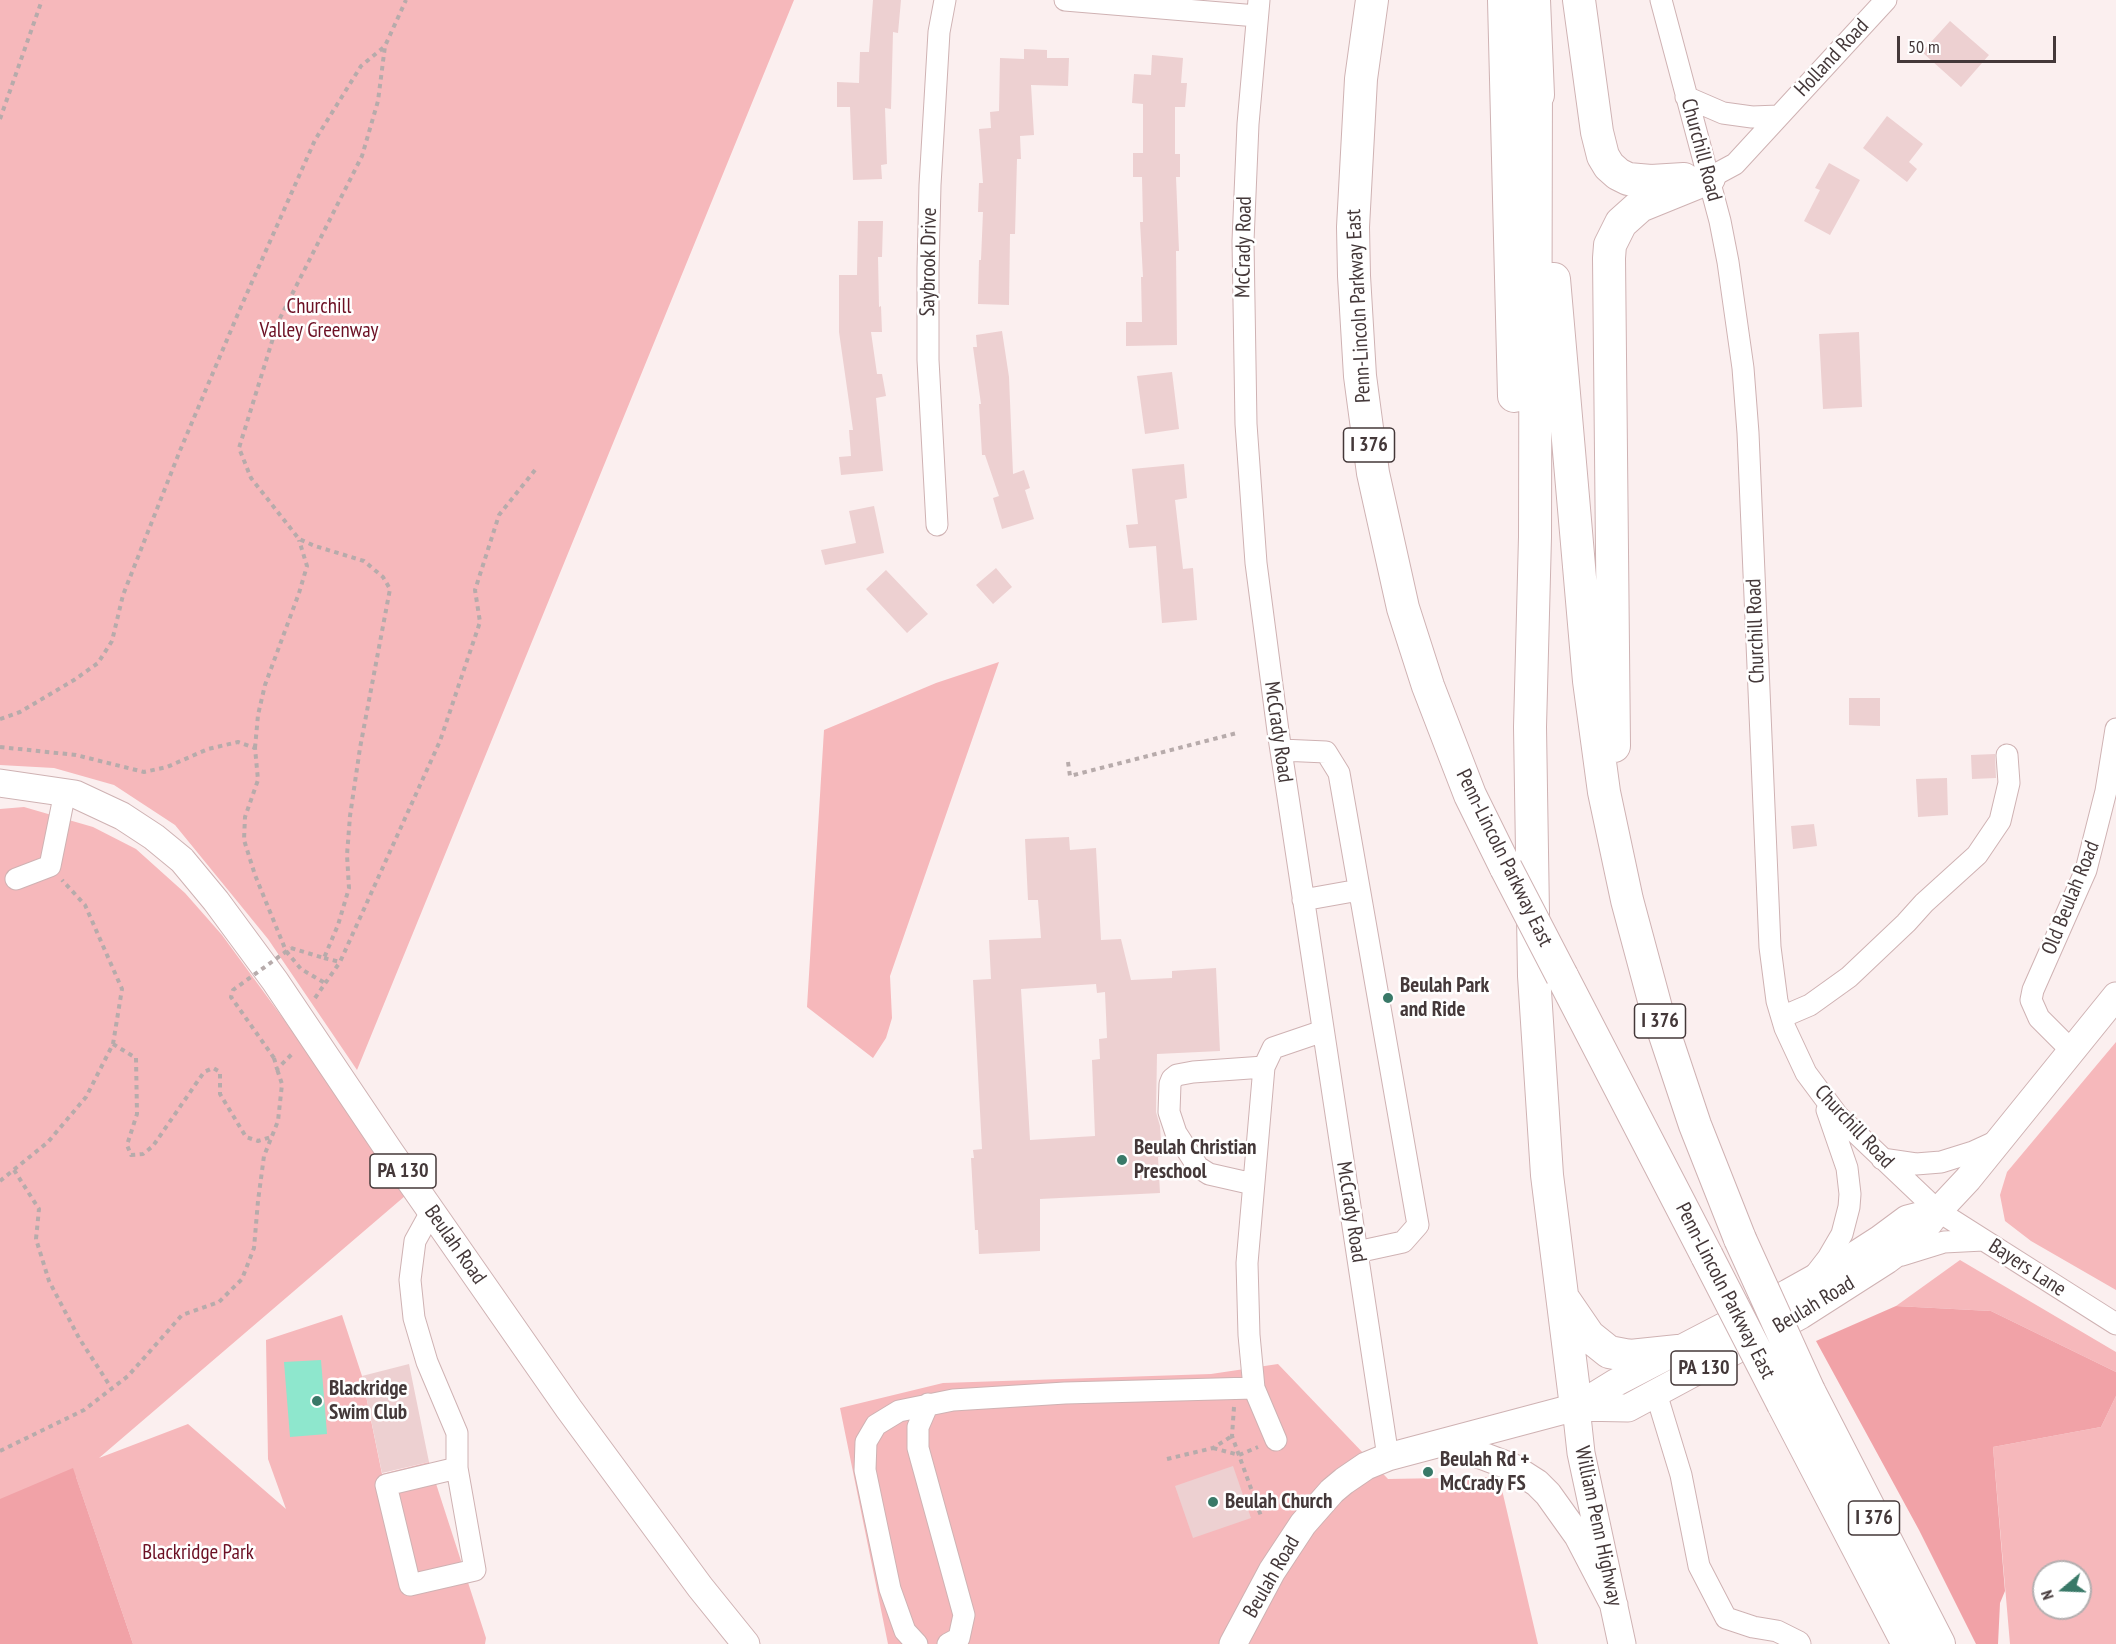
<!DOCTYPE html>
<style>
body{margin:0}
#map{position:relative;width:2116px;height:1644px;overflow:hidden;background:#fbefef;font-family:"PT Sans Narrow",sans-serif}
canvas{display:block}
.north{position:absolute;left:2032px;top:1560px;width:60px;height:60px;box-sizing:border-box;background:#fff;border:2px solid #b4afb0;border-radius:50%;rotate:251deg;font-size:16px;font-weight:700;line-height:24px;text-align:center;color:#443839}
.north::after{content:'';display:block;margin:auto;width:21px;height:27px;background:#397968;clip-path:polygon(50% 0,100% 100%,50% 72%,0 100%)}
.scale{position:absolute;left:1897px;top:36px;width:159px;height:27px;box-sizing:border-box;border:3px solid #443839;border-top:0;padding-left:8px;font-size:18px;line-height:21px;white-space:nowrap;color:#443839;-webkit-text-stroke:4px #fff;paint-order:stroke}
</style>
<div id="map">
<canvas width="2116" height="1644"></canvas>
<div class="north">N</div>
<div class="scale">50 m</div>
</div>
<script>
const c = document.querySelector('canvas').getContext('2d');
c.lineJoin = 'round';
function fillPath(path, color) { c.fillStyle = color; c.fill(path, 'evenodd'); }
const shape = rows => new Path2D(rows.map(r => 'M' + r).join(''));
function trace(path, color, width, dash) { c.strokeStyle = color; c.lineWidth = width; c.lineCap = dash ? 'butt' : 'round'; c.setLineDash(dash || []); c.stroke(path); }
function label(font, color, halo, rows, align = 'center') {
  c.font = font + ' "PT Sans Narrow",sans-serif'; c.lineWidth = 5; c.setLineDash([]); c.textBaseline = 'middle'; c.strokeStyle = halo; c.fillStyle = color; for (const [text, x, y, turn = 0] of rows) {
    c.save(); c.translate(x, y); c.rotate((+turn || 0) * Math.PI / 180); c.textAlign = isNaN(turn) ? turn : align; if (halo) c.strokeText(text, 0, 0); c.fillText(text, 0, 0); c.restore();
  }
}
const green = shape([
 [0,0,794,0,357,1070,268,939,175,825,114,785,54,768,0,765],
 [999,662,890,976,892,1018,886,1038,873,1058,807,1007,824,730,936,683],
 [24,807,93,827,136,849,185,893,222,935,285,1021,405,1196,99,1458,188,1424,286,1509,268,1459,266,1340,342,1315,362,1376,382,1474,429,1462,486,1638,485,1644,133,1644,76,1477,0,1542,0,809],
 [2116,1042,2116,1290,2031,1241,2005,1221,2000,1195,2007,1172],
 [1960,1260,2116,1352,2116,1372,1991,1311,1896,1306],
 [1278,1364,1388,1479,1499,1477,1538,1644,888,1644,840,1408,943,1383,1211,1374],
 [2116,1396,2116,1644,2010,1644,1993,1447,2101,1427],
 [2044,1572,2080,1572,2080,1608,2044,1608]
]);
const forest = shape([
 [1896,1306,1991,1311,2116,1372,2116,1396,2101,1427,1993,1447,2005,1591,2000,1603,1998,1644,1976,1644,1919,1530,1816,1341],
 [73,1468,133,1644,0,1644,0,1499]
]);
const water = shape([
 [321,1360,327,1434,290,1437,284,1362]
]);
const building = shape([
 [873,0,901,0,898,33,893,32,891,109,885,108,887,164,881,165,882,179,853,180,850,107,837,107,837,82,859,83,860,52,869,52],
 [1950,21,1989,55,1961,87,1922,52],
 [1024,49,1047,50,1047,58,1069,58,1068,86,1031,85,1034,135,1020,136,1021,159,1017,159,1015,234,1010,234,1009,305,978,304,979,260,981,260,983,212,978,212,979,183,983,183,979,129,991,128,990,112,999,111,1000,58,1024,59],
 [1152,55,1183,58,1181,83,1187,83,1185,107,1175,107,1175,154,1180,154,1180,177,1176,177,1179,251,1176,251,1177,345,1126,346,1126,322,1142,322,1141,277,1143,277,1140,222,1143,222,1142,177,1133,177,1133,153,1143,153,1143,104,1132,103,1134,74,1151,75],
 [1887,116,1923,144,1909,162,1917,169,1907,182,1863,148],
 [1829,163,1860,180,1830,235,1804,221,1820,190,1815,188],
 [858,221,883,221,882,257,878,257,879,307,881,306,882,332,871,332,877,374,882,374,886,396,876,398,883,471,841,475,839,457,851,456,849,430,853,430,839,332,839,275,857,275],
 [1002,331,1009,377,1013,474,1024,470,1030,488,1025,490,1034,519,1002,529,993,498,999,496,985,455,982,455,979,404,981,404,973,347,977,347,976,335],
 [1859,332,1862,407,1823,409,1819,334],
 [1172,372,1179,429,1145,434,1137,376],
 [1184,464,1187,498,1175,500,1183,569,1193,568,1197,620,1162,623,1156,546,1129,548,1126,525,1138,524,1132,469],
 [874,506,884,553,825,565,821,550,856,543,849,511],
 [996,568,1012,587,993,604,976,585],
 [886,570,928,614,907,633,866,589],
 [1849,698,1880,698,1880,726,1849,725],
 [1995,754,1996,778,1972,779,1971,755],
 [1947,778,1948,815,1918,817,1916,779],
 [1814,824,1817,846,1793,849,1791,826],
 [1069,837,1070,850,1096,848,1101,940,1121,939,1131,980,1172,978,1172,971,1216,968,1220,1051,1157,1054,1156,1112,1160,1126,1162,1157,1158,1157,1160,1193,1040,1199,1040,1251,979,1254,978,1230,975,1230,971,1158,974,1158,973,1150,982,1149,973,980,991,979,989,940,1041,938,1038,900,1028,900,1025,839],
 [1096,984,1097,993,1105,992,1107,1038,1099,1039,1100,1059,1092,1060,1095,1136,1030,1140,1021,989],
 [409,1364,429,1462,382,1473,362,1376],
 [1233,1466,1251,1518,1193,1538,1175,1486]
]);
const path = shape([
 [0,119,42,0],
 [0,719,20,712,74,680,98,663,112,641,123,595,179,453,240,309,315,140,361,66,384,47],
 [0,747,76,755,144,772,167,767,208,749,238,742,255,748,258,780,245,817,244,840,255,875,286,951,301,969,325,983],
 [255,748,258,715,265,685,299,593,307,566,299,540],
 [1068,762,1070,776,1237,733],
 [291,948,324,958,338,925,349,888,347,855,350,816,360,748,390,589,383,577,364,561,315,546,299,539,251,478,239,448,278,322,362,156,378,101,385,46,406,0],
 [324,958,340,962,440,741,480,622,475,590,499,515,535,470],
 [315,998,340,962],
 [113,1044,136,1058,137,1114,127,1145,131,1155,143,1154,153,1146,204,1072,213,1068,220,1072,220,1094,246,1137,258,1141,271,1137],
 [274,1058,277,1069,294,1052],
 [14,1170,39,1209,36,1239,49,1281,79,1338,112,1389],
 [0,1181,48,1142,86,1097,113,1044,122,989,85,905,62,880],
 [1234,1407,1232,1436,1261,1516],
 [1213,1448,1239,1455,1258,1447],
 [0,1451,84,1410,128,1376,182,1315,219,1302,242,1279,254,1248,258,1201,264,1156,278,1121,282,1084,277,1069],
 [1167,1459,1213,1448,1232,1436]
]);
const minor = shape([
 [1065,0,1257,16],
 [1259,0,1248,124,1243,241,1246,424,1256,563,1278,731,1388,1457],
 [1661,0,1720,221,1728,262,1743,368,1748,433,1770,947,1777,1001,1785,1028,1806,1073,1838,1116,1938,1211,2116,1324],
 [1686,97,1723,113,1752,117,1779,116],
 [1709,178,1735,164,1886,0],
 [937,525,928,360,928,268,930,185,939,32,945,0],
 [1281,750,1326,752,1339,773,1418,1225,1403,1242,1357,1252],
 [16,879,50,866,65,792],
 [1303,900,1359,890],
 [1782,1017,1810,1005,1849,977,1906,923,1924,903,1977,855,2000,821,2009,783,2007,755],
 [2072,1051,2039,1018,2031,1000,2033,990,2086,870,2106,791,2116,729],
 [1882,1159,1916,1164,1941,1162,1973,1152,1997,1141],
 [1253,1184,1209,1174,1198,1167,1176,1133,1169,1112,1170,1084,1172,1079,1177,1075,1193,1072,1264,1067],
 [431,1212,415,1241,410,1280,414,1318,427,1362,457,1433,457,1468,475,1570,410,1585,386,1485,457,1468],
 [1902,1255,1944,1242,1983,1240],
 [1814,1276,1828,1258,1842,1234,1849,1207,1850,1194,1847,1168,1827,1110],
 [1656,1393,1681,1475,1699,1566,1726,1618,1753,1627,1777,1631,1799,1642,1800,1644],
 [928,1404,918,1427,918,1448,964,1615,959,1638,948,1644],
 [1276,1440,1254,1388,1249,1335,1247,1263,1264,1067,1273,1048,1323,1031],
 [917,1644,905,1631,890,1589,865,1470,866,1442,876,1425,899,1411,953,1400,1065,1393,1254,1388]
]);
const major = shape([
 [0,783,75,794,122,816,154,837,182,860,216,901,275,981,390,1152,569,1409,700,1587,746,1644],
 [1576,1407,1615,1383,1788,1293,1849,1259,1880,1239,1907,1219,1938,1211],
 [1576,1407,1581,1453,1622,1644],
 [1446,1442,1512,1467,1537,1483,1548,1494,1578,1536,1614,1605],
 [1233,1644,1272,1571,1303,1524,1332,1491,1344,1481,1366,1466,1388,1457,1576,1407,1628,1408,1801,1315,1887,1260,1919,1236,1938,1211,1968,1179,2116,996]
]);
const highway = shape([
 [1372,0,1361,79,1353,227,1354,276,1360,376,1373,473,1403,608,1428,686,1470,795,1506,868],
 [1504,0,1514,396],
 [1534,0,1538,95],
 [1579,0,1597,132,1603,156,1609,166,1618,174,1628,179,1651,181,1684,179],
 [1536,74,1535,537,1530,727,1534,976,1547,1175,1576,1407],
 [1554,279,1589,681,1604,792,1627,900,1656,1008,1695,1125,1740,1239],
 [1614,746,1609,258,1610,245,1621,223,1640,206,1709,178],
 [1562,976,1707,1256],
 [1565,1301,1589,1336,1609,1352,1630,1356,1678,1351],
 [1809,1391,1939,1644],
 [1783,1404,1908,1644]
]);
const pathBridge = shape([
 [274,1058,231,997,233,990,291,948]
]);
const highwayBridge = shape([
 [1506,868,1562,976],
 [1740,1239,1809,1391],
 [1707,1256,1783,1404]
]);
const markers = [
 [1388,998,6,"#397968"],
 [1122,1160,6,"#397968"],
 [317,1401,6,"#397968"],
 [1428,1472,6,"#397968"],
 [1213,1502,6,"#397968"]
];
const shields = [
 [1369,445,51],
 [1660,1021,51],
 [403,1171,66],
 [1704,1368,66],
 [1874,1518,51]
];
const shieldNames = [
 ["I 376",1369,445],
 ["I 376",1660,1021],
 ["PA 130",403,1171],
 ["PA 130",1704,1368],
 ["I 376",1874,1518]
];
const streetNames = [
 ["Holland Road",1832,58,-47],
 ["Churchill Road",1701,150,75],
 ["McCrady Road",1244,247,-89],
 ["Saybrook Drive",929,262,-89],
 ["Penn-Lincoln Parkway East",1359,306,-93],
 ["Churchill Road",1756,631,-92],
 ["McCrady Road",1278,732,82],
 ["Penn-Lincoln Parkway East",1504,858,64],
 ["Old Beulah Road",2071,898,-68],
 ["Churchill Road",1854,1127,47],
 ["McCrady Road",1351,1212,81],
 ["Beulah Road",455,1245,55],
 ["Bayers Lane",2027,1268,33],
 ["Penn-Lincoln Parkway East",1725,1291,63],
 ["Beulah Road",1814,1305,-31],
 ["William Penn Highway",1598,1526,78],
 ["Beulah Road",1272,1577,-60]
];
const parkNames = [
 ["Churchill",319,307],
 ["Valley Greenway",319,331],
 ["Blackridge Park",198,1553]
];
const poiNames = [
 ["Beulah Park",1400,986],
 ["and Ride",1400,1010],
 ["Beulah Christian",1134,1148],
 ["Preschool",1134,1172],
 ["Blackridge",329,1389],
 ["Swim Club",329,1413],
 ["Beulah Rd +",1440,1460],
 ["McCrady FS",1440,1484],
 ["Beulah Church",1225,1502]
];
fillPath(green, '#f6b8bb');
fillPath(forest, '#f1a2a7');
fillPath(water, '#8ee7cd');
fillPath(building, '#edd0d1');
trace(minor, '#cfb2b3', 23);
trace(major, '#cfb2b3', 29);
trace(highway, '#cfb2b3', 34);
trace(path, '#b7abab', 4, [4.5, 4.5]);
trace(minor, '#fff', 21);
trace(major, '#fff', 27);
trace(highway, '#fff', 32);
trace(highwayBridge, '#cfb2b3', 34, []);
trace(pathBridge, '#b7abab', 4, [4.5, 4.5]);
trace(highwayBridge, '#fff', 32);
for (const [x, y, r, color] of markers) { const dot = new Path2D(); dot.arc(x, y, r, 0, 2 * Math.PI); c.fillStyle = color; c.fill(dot); trace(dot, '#fff', 2); }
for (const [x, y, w] of shields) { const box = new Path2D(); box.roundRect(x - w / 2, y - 17, w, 34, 4.5); c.fillStyle = '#fff'; c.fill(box); trace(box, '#443839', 1.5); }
label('bold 20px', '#443839', null, shieldNames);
label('21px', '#443839', '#fff', streetNames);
label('21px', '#6c1024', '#fff', parkNames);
label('bold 21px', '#443839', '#fff', poiNames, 'left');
</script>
